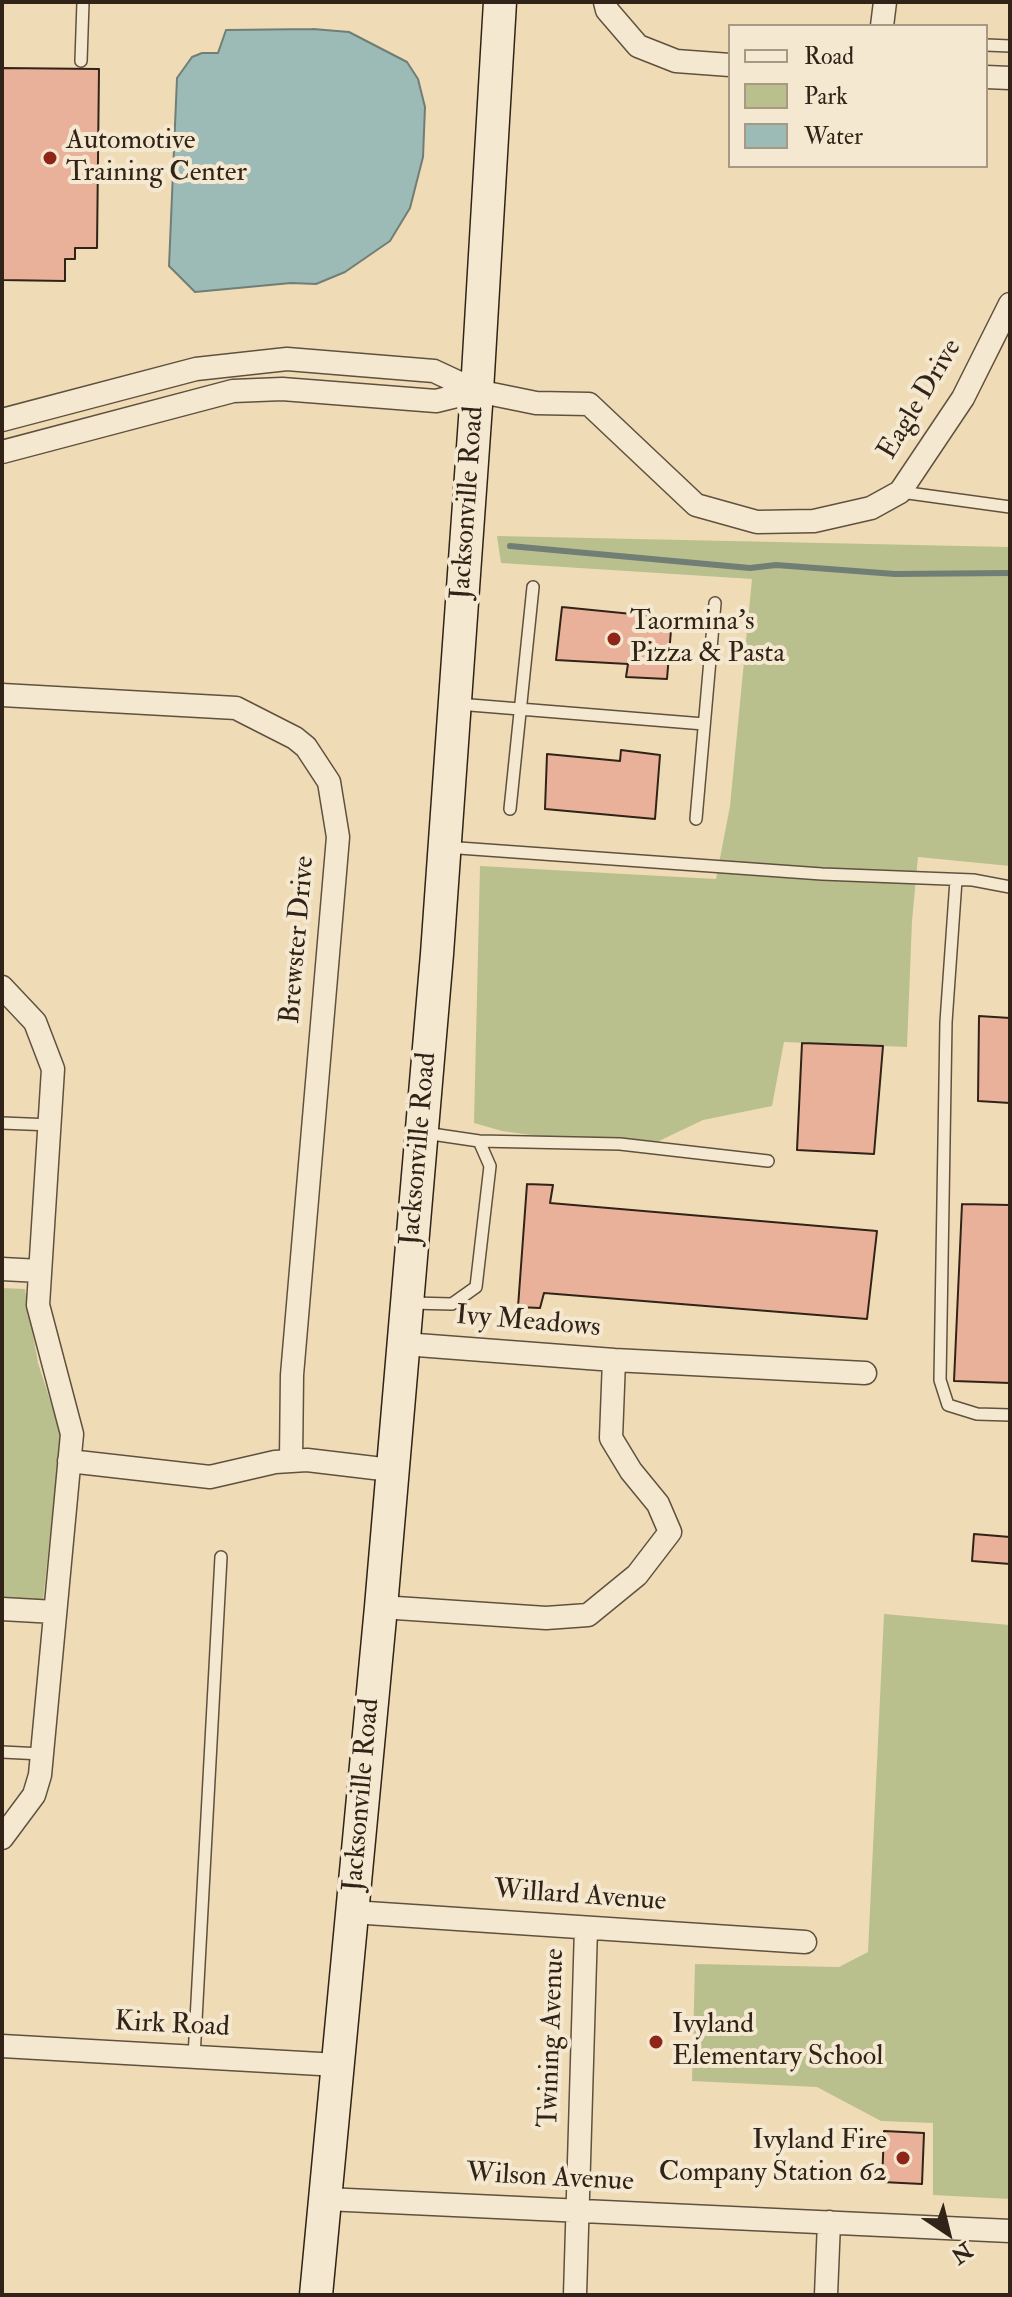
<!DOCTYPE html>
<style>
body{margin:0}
#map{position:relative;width:1012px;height:2297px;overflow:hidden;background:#efdcb7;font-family:"IM FELL Double Pica",serif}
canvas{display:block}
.frame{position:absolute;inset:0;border:4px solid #312317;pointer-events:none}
.legend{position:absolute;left:728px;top:24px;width:260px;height:144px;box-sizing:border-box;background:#f5e8d0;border:2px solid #a79986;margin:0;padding:10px 14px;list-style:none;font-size:24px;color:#312317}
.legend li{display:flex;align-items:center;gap:16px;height:40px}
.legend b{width:40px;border:2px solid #a79986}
.north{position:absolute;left:908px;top:2193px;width:80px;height:80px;-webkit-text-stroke:6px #f5e8d0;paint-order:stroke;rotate:145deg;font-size:22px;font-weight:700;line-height:32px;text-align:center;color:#312317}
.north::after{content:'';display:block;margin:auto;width:28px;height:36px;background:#312317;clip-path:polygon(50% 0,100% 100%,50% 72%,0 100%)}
</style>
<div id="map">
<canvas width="1012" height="2297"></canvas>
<div class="frame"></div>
<ul class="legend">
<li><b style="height:10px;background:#f5e8d0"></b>Road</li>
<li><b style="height:22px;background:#b9c08e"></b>Park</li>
<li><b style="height:22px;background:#9cbab6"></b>Water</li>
</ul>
<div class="north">N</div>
</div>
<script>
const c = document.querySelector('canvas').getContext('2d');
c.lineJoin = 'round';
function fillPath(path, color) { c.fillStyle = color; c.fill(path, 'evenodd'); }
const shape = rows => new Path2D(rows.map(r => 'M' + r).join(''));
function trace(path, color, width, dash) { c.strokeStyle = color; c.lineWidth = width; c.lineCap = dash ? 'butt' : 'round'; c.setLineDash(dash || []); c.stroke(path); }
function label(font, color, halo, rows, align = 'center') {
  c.font = font + ' "IM FELL Double Pica",serif'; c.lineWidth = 8; c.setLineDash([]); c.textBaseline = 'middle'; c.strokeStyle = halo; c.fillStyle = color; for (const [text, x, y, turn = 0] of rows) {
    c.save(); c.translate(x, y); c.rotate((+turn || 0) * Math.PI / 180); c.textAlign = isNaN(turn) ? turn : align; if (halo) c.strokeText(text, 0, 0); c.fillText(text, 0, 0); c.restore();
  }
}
const green = shape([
 [497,536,1010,547,1010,866,918,857,912,921,907,1047,784,1042,772,1106,703,1120,640,1150,502,1131,474,1123,480,866,716,879,730,806,752,579,501,563],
 [2,1288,25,1289,38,1363,61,1434,43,1601,2,1598],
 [884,1614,1010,1625,1010,2199,933,2195,933,2123,881,2121,817,2087,692,2081,695,1964,839,1967,868,1952]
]);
const water = shape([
 [313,29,349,32,407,62,418,79,425,107,423,157,410,208,390,241,345,272,316,284,291,283,195,292,169,266,177,78,192,57,202,53,218,53,226,30,313,29]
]);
const stream = shape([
 [510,546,750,568,776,565,895,574,1010,573]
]);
const building = shape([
 [2,68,99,69,97,248,75,248,75,259,65,259,65,281,2,280,2,68],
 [562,607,672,618,667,679,626,677,628,664,556,660,562,607],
 [621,750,660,755,655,819,545,809,547,754,620,761,621,750],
 [979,1016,1010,1018,1010,1103,978,1101,979,1016],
 [802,1043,883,1046,874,1154,797,1150,802,1043],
 [527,1184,553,1185,550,1203,877,1231,867,1319,544,1293,540,1308,518,1307,527,1184],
 [962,1204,1010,1205,1010,1383,954,1381,962,1204],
 [974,1534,1010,1537,1010,1564,972,1561,974,1534],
 [884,2131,924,2133,922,2184,882,2182,884,2131]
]);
const service = shape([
 [986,45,1010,46],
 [81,61,83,2],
 [901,492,1010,507],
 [458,704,704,724],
 [510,809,533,587],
 [696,819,715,603],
 [445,847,822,874,973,880,1010,887],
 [956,880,946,1022,940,1380,948,1405,977,1414,1010,1415],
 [2,1123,52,1125],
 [479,1141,620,1144,768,1161],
 [411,1303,452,1304,476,1287,490,1166,479,1141,425,1133],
 [2,1752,42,1754],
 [194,2057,221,1557]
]);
const minor = shape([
 [605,2,607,10,638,46,676,61,730,65],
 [882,26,885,2],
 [986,77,1010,78],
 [2,420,196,369,287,359,434,371,477,391,536,403,589,404,696,505,757,522,814,521,871,508,900,492,963,398,1010,304],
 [2,452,233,391,282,389,436,401,477,391],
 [2,695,236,708,295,738,306,747,329,782,338,837,292,1375,291,1460],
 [2,987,35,1022,53,1069,38,1305,72,1434,40,1775,34,1795,2,1838],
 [2,1269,40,1271],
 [614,1360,865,1373],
 [69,1461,210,1477,275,1462,307,1460,391,1470],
 [381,1607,546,1618,588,1615,637,1575,670,1532,658,1504,631,1471,611,1438,614,1360,404,1344],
 [2,1609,55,1612],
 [352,1912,805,1942],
 [2,2046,338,2065],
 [326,2199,1010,2231],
 [575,2295,586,1928],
 [826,2295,829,2222]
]);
const secondary = shape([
 [316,2295,381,1607,437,954,477,391,500,2]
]);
const markers = [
 [50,158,8,"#8f2418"],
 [614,639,8,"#8f2418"],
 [656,2042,8,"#8f2418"],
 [903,2158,8,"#8f2418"]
];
const poiNames = [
 ["Automotive",66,142],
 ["Training Center",66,174],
 ["Taormina's",630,623],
 ["Pizza & Pasta",630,655],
 ["Ivyland",672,2026],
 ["Elementary School",672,2058],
 ["Ivyland Fire",887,2142,"right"],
 ["Company Station 62",887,2174,"right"]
];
const streetNames = [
 ["Eagle Drive",921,400,-59],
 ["Jacksonville Road",469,503,-86],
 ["Brewster Drive",299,940,-85],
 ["Jacksonville Road",420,1149,-85],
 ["Ivy Meadows",528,1323,5],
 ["Jacksonville Road",363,1795,-85],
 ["Willard Avenue",580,1897,4],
 ["Kirk Road",172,2026,3],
 ["Twining Avenue",553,2038,-88],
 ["Wilson Avenue",550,2179,3]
];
fillPath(green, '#b9c08e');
fillPath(water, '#9cbab6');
trace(water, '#717e76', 2);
trace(stream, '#717e76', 6);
fillPath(building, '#eab19a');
trace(building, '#312317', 2);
trace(service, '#60513f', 14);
trace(minor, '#60513f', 25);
trace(secondary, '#312317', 35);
trace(service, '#f5e8d0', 11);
trace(minor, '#f5e8d0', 22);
trace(secondary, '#f5e8d0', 32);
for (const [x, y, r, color] of markers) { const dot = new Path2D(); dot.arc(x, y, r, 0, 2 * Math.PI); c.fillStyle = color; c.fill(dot); trace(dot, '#f5e8d0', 3); }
label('28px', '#312317', '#f5e8d0', poiNames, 'left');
label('28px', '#312317', '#f5e8d0', streetNames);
</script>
